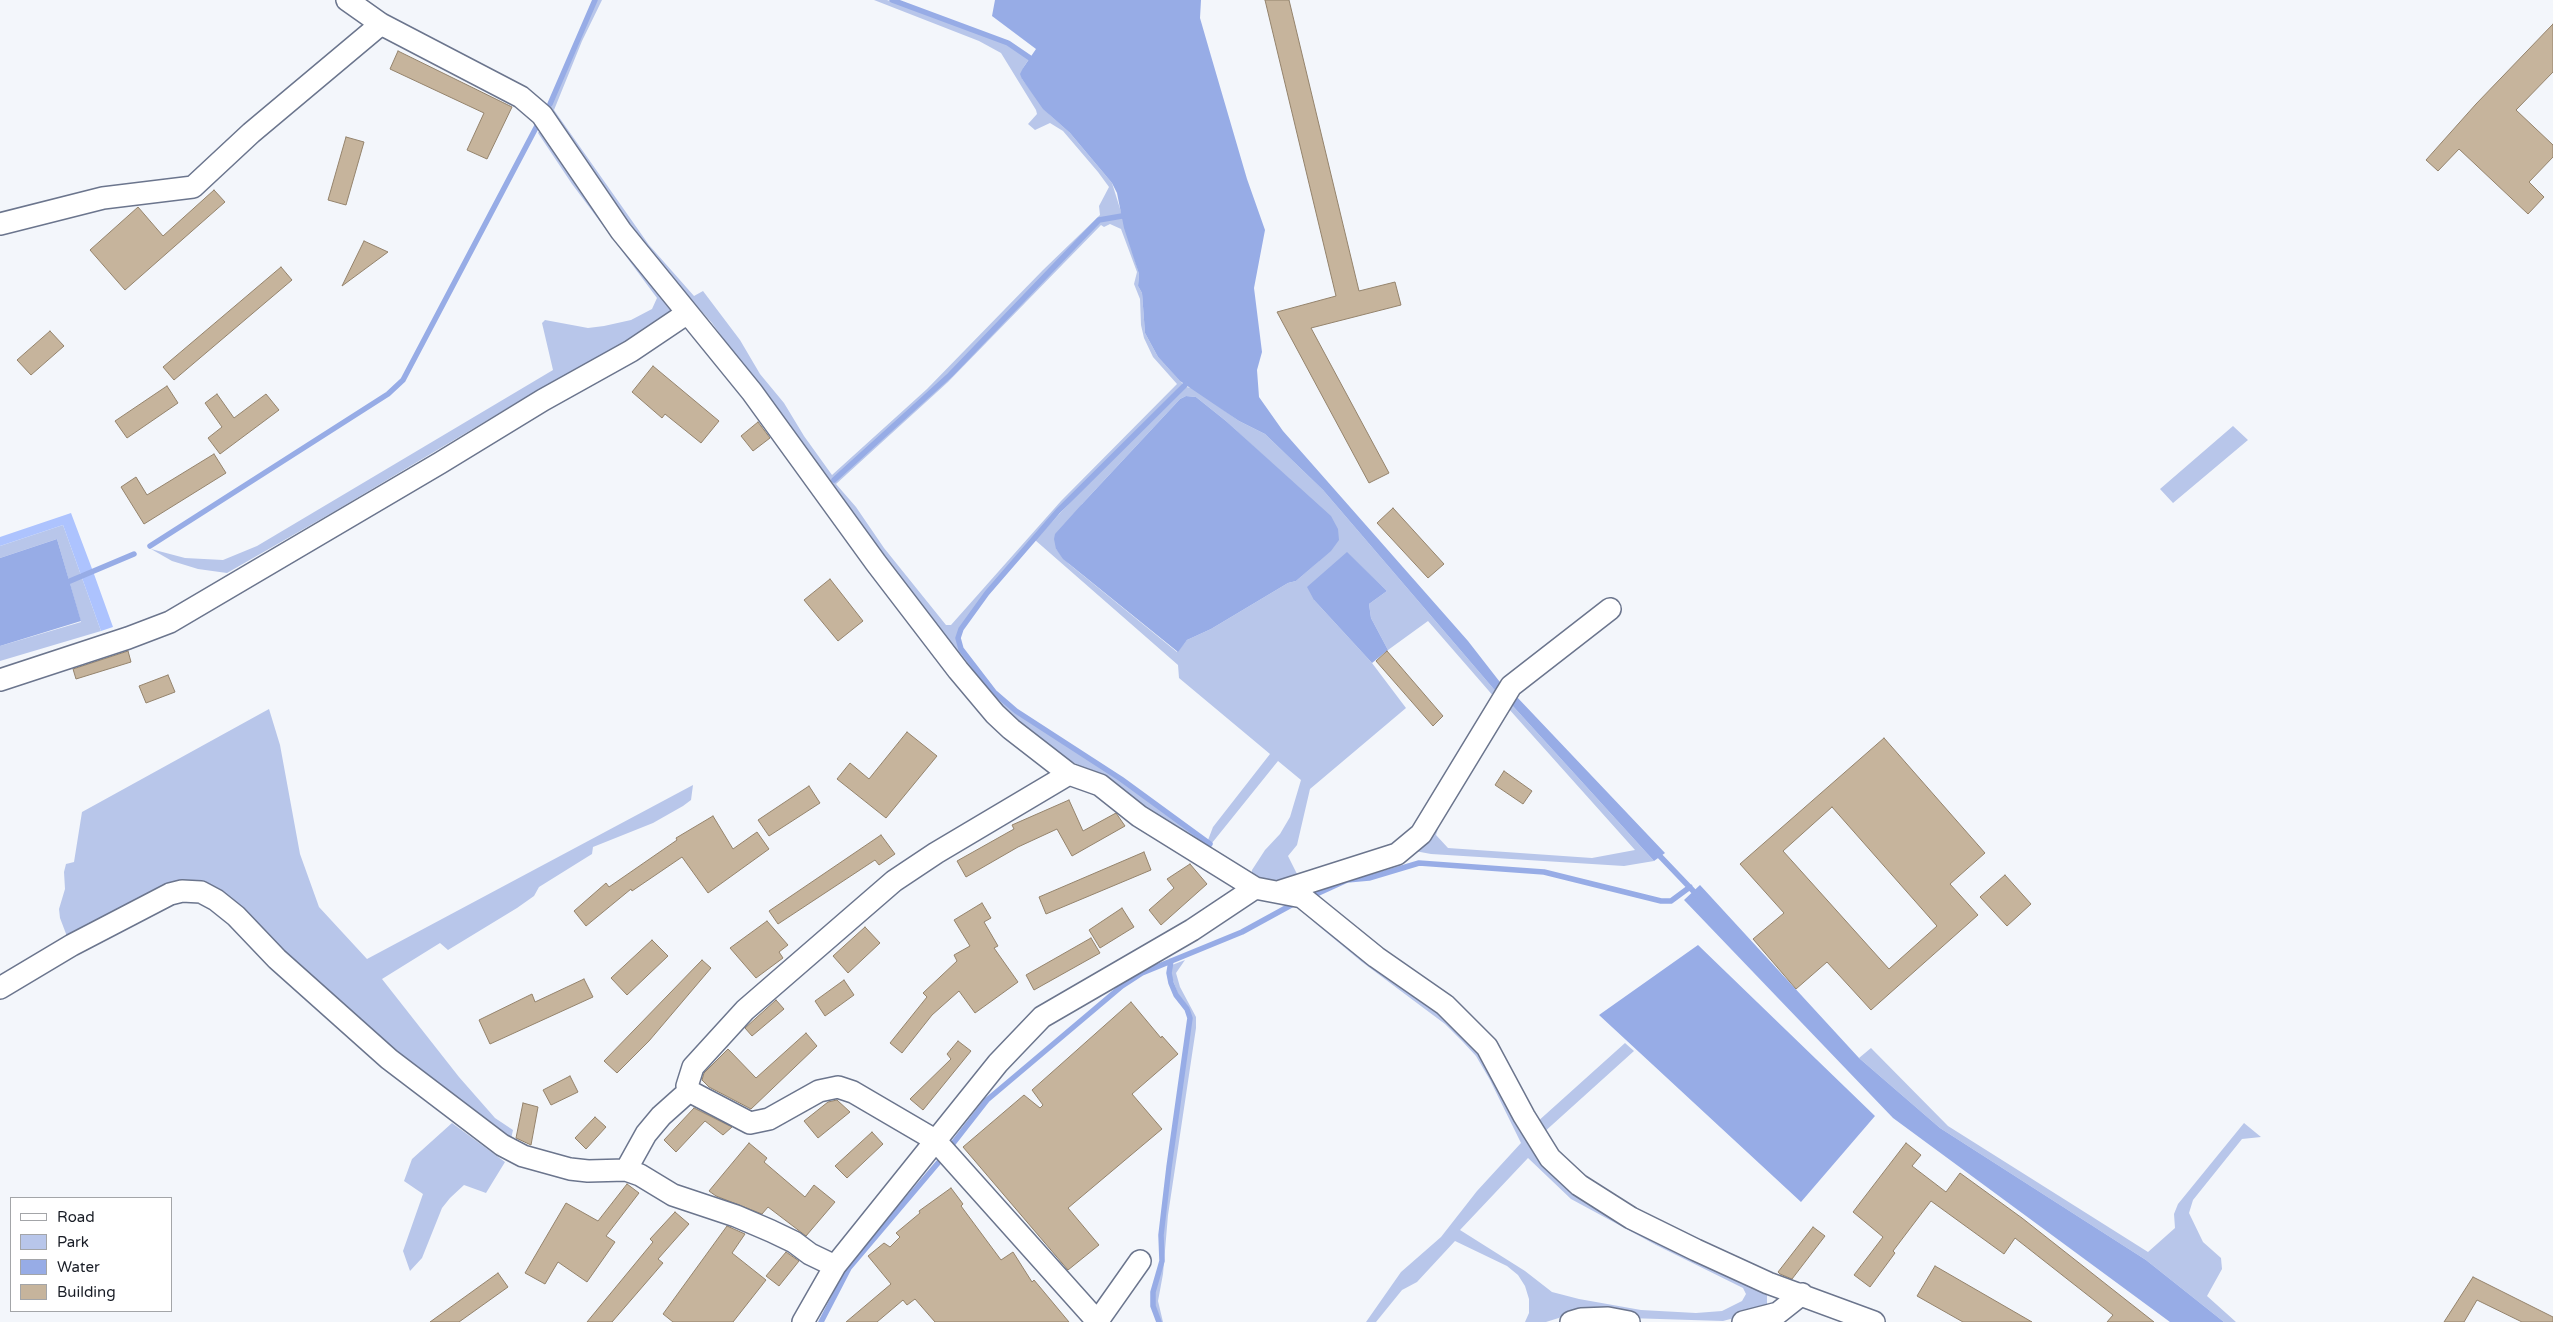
<!DOCTYPE html>
<style>
body{margin:0}
#map{position:relative;width:2553px;height:1322px;overflow:hidden;background:#f3f6fb;font-family:"Varela Round",sans-serif}
canvas{display:block}
.legend{position:absolute;left:10px;top:1197px;width:162px;height:115px;box-sizing:border-box;background:#fff;border:1px solid #a3a5a8;margin:0;padding:6px 9px;list-style:none;font-size:15px;color:#191d26}
.legend li{display:flex;align-items:center;gap:10px;height:25px}
.legend b{width:25px;border:1px solid #a3a5a8}
</style>
<div id="map">
<canvas width="2553" height="1322"></canvas>
<ul class="legend">
<li><b style="height:6px;background:#fff"></b>Road</li>
<li><b style="height:14px;background:#b8c6ea"></b>Park</li>
<li><b style="height:14px;background:#97ace6"></b>Water</li>
<li><b style="height:14px;background:#c6b49c"></b>Building</li>
</ul>
</div>
<script>
const c = document.querySelector('canvas').getContext('2d');
c.lineJoin = 'round';
function fillPath(path, color) { c.fillStyle = color; c.fill(path, 'evenodd'); }
const shape = rows => new Path2D(rows.map(r => 'M' + r).join(''));
function trace(path, color, width, dash) { c.strokeStyle = color; c.lineWidth = width; c.lineCap = dash ? 'butt' : 'round'; c.setLineDash(dash || []); c.stroke(path); }
const green = shape([
 [596,0,602,0,582,41,554,110,649,245,694,296,703,291,740,340,760,374,784,403,804,436,832,475,927,389,1043,270,1100,215,1099,206,1109,187,1098,172,1063,131,1050,123,1035,130,1028,124,1037,114,1036,110,1001,53,979,41,874,0,887,0,987,36,1007,44,1029,59,1023,68,1022,79,1050,115,1070,133,1112,183,1122,215,1098,220,948,375,833,481,930,396,1099,222,1123,218,1139,274,1138,286,1142,293,1145,333,1158,357,1183,384,1057,510,986,592,960,628,956,638,960,649,993,693,1015,712,1120,780,1177,822,1208,845,1205,848,1096,775,1060,755,1000,710,878,554,712,323,640,242,548,110],
 [1110,224,1121,229,1137,272,1134,284,1140,299,1141,325,1144,338,1153,357,1177,384,1061,501,951,625,946,625,884,548,856,507,836,484,948,382,1101,225,1104,227],
 [543,123,677,312,516,403,335,511,227,573,198,569,172,561,151,549,185,558,223,560,257,546,553,370,542,323,545,320,588,328,604,326,631,320,652,309,657,298,572,184,538,133],
 [1186,387,1193,388,1239,421,1265,434,1323,490,1498,694,1495,698,1428,621,1388,650,1371,618,1369,604,1387,591,1347,553,1314,600,1372,663,1406,708,1310,789,1297,845,1288,856,1301,882,1290,886,1252,880,1252,870,1265,850,1280,834,1290,817,1301,780,1278,761,1212,843,1208,840,1213,827,1270,754,1179,678,1178,665,1035,540,1105,465],
 [1186,396,1196,397,1226,421,1305,494,1319,561,1296,581,1288,583,1211,629,1187,640,1177,652,1069,564,1056,549,1082,504,1180,399],
 [2233,426,2248,440,2173,503,2160,489],
 [63,525,101,631,0,661,0,646,81,622,57,539,0,558,0,546],
 [1511,704,1654,861,1624,866,1431,854,1415,851,1444,810,1436,835,1448,848,1592,858,1635,850,1508,708],
 [269,709,280,745,300,854,319,907,367,959,693,785,691,800,683,806,653,823,593,847,592,854,539,887,534,896,517,908,448,950,440,943,382,979,459,1077,495,1118,513,1130,510,1143,448,1100,204,884,68,939,60,918,59,909,65,889,64,872,66,864,74,862,82,812],
 [1299,906,1472,1038,1532,1143,1767,1295,1767,1309,1723,1321,1565,1316,1546,1322,1525,1322,1529,1313,1529,1299,1525,1286,1518,1275,1507,1266,1455,1241,1417,1282,1402,1290,1376,1322,1366,1322,1401,1272,1441,1237,1477,1191,1521,1143,1490,1080,1476,1056,1463,1042,1445,1024,1362,962,1315,923],
 [1528,1158,1571,1199,1656,1245,1743,1288,1746,1294,1742,1301,1722,1311,1696,1313,1641,1310,1579,1299,1552,1292,1525,1271,1460,1230],
 [1185,960,1176,973,1180,987,1196,1017,1196,1028,1168,1215,1163,1274,1158,1301,1163,1322,1161,1322,1155,1306,1154,1292,1163,1261,1163,1234,1170,1168,1191,1018,1189,1008,1178,994,1170,972,1172,965],
 [1625,1043,1634,1051,1542,1134,1536,1123],
 [1871,1048,1948,1126,2148,1252,2175,1228,2174,1214,2178,1204,2244,1123,2261,1137,2242,1139,2193,1200,2189,1213,2203,1242,2221,1258,2222,1269,2207,1296,2236,1322,2224,1322,2146,1260,1940,1128,1859,1058],
 [452,1123,505,1162,486,1193,464,1185,450,1198,442,1208,422,1258,410,1271,403,1251,423,1194,404,1181,412,1159]
]);
const forest = shape([
 [71,513,94,574,113,627,101,631,63,525,0,546,0,537]
]);
const water = shape([
 [995,0,1201,0,1200,18,1211,56,1247,179,1265,230,1254,288,1262,352,1257,370,1259,397,1283,431,1468,641,1503,686,1498,694,1323,490,1265,434,1239,421,1180,381,1158,357,1145,333,1142,293,1138,286,1139,274,1124,228,1117,193,1112,183,1070,133,1043,109,1022,79,1020,74,1023,68,1036,49,992,16],
 [1186,396,1196,397,1226,421,1331,516,1338,529,1339,540,1331,551,1296,581,1288,583,1211,629,1187,640,1178,652,1063,559,1056,549,1054,539,1055,534,1082,504,1180,399],
 [57,539,81,621,0,646,0,558],
 [1347,552,1387,591,1369,604,1371,618,1388,650,1372,663,1314,600,1307,587],
 [1516,696,1665,853,1654,861,1511,704],
 [1700,885,1859,1058,1940,1128,2146,1260,2224,1322,2170,1322,1893,1118,1684,900],
 [1698,945,1875,1116,1801,1202,1599,1015]
]);
const stream = shape([
 [892,0,1008,43,1030,58],
 [550,104,595,0],
 [1186,384,1058,511,987,593,961,629,958,638,961,649,994,692,1016,711,1121,779,1210,844,1207,847],
 [834,480,950,375,1099,220,1122,216],
 [150,546,388,394,403,380,539,122],
 [70,581,134,554],
 [1656,852,1698,896],
 [1312,896,1347,880,1369,878,1419,863,1544,872,1661,901,1671,901,1690,887],
 [951,1146,987,1100,1122,986,1142,973,1242,932,1295,903],
 [821,1322,849,1268,938,1163],
 [1159,1322,1153,1306,1153,1292,1162,1261,1161,1235,1169,1167,1190,1018,1187,1009,1176,995,1171,983,1169,973,1171,961]
]);
const building = shape([
 [1265,0,1289,0,1359,291,1395,282,1401,305,1311,328,1389,473,1369,483,1277,312,1336,296,1265,0],
 [2553,24,2553,72,2516,110,2553,145,2553,157,2529,182,2544,197,2528,214,2459,149,2438,171,2426,160,2476,104,2553,24],
 [398,51,512,107,487,159,467,150,484,113,390,69,398,51],
 [346,137,364,142,346,205,328,200,346,137],
 [214,190,225,202,125,290,90,250,138,207,163,236,214,190],
 [364,241,388,252,342,286,364,241],
 [281,267,292,280,174,380,163,367,281,267],
 [50,331,64,346,31,375,17,360,50,331],
 [653,366,719,421,701,443,665,414,662,418,632,392,653,366],
 [167,386,178,403,127,438,115,421,167,386],
 [217,394,234,418,266,394,279,410,220,454,208,438,222,427,205,403,217,394],
 [758,422,770,438,753,451,741,436,758,422],
 [214,454,226,473,144,524,121,487,136,477,147,495,214,454],
 [1393,508,1444,564,1428,578,1377,523,1393,508],
 [830,579,863,621,838,641,804,600,830,579],
 [128,651,131,662,76,679,73,669,128,651],
 [1387,651,1443,716,1433,726,1376,661,1387,651],
 [168,675,175,692,146,703,139,686,168,675],
 [907,732,937,756,886,818,837,779,850,763,869,779,907,732],
 [1884,738,1985,853,1950,884,1978,915,1871,1010,1827,962,1796,989,1753,939,1784,913,1740,864,1884,738],
 [1832,807,1937,926,1889,969,1783,851,1832,807],
 [1504,771,1532,791,1523,804,1495,785,1504,771],
 [809,786,820,803,769,836,758,820,809,786],
 [1069,800,1083,831,1116,813,1125,826,1072,856,1057,829,1018,847,966,877,957,861,1014,829,1012,825,1069,800],
 [713,816,733,849,757,832,769,849,708,893,682,857,632,891,631,889,586,926,574,911,606,883,609,887,677,840,676,838,713,816],
 [881,835,895,854,879,865,875,860,778,924,769,911,881,835],
 [1144,852,1151,870,1046,914,1039,897,1144,852],
 [1190,864,1207,884,1161,925,1149,910,1174,888,1167,879,1190,864],
 [2005,875,2031,904,2007,926,1980,897,2005,875],
 [982,903,991,918,984,922,998,946,994,948,1018,982,975,1013,959,991,932,1015,902,1053,890,1043,927,997,923,993,957,961,954,955,970,946,954,920,982,903],
 [1122,908,1134,927,1100,948,1089,930,1122,908],
 [767,921,788,945,779,952,783,958,756,978,730,948,767,921],
 [865,927,880,943,848,973,833,956,865,927],
 [1091,938,1100,953,1034,990,1026,975,1091,938],
 [652,940,668,956,627,995,611,978,652,940],
 [702,960,711,968,649,1041,617,1073,604,1061,702,960],
 [584,979,593,997,490,1044,479,1020,532,994,535,1002,584,979],
 [844,980,854,995,825,1016,815,1001,844,980],
 [776,1000,784,1009,752,1036,745,1028,776,1000],
 [1131,1002,1161,1038,1162,1036,1178,1054,1132,1094,1162,1129,1068,1208,1099,1245,1068,1270,963,1147,1024,1095,1040,1108,1043,1105,1032,1090,1131,1002],
 [806,1033,817,1046,751,1109,709,1087,702,1080,704,1073,728,1049,756,1078,806,1033],
 [958,1041,971,1051,923,1110,910,1099,951,1059,947,1054,958,1041],
 [570,1076,578,1092,551,1105,543,1090,570,1076],
 [837,1100,850,1112,818,1138,804,1121,828,1102,837,1100],
 [523,1103,538,1107,531,1145,516,1138,523,1103],
 [694,1108,732,1127,723,1135,705,1121,676,1152,664,1140,694,1108],
 [595,1117,606,1127,586,1149,575,1138,595,1117],
 [872,1132,883,1144,847,1178,835,1166,872,1132],
 [749,1143,767,1158,764,1162,805,1197,814,1185,835,1202,806,1236,768,1207,762,1214,716,1196,709,1191,749,1143],
 [1906,1143,1921,1155,1912,1166,1946,1192,1960,1173,2022,1218,2154,1322,2107,1322,2113,1315,2015,1238,2004,1254,1931,1201,1893,1251,1895,1253,1870,1287,1854,1275,1883,1237,1853,1212,1906,1143],
 [627,1184,639,1193,606,1236,615,1242,587,1282,558,1262,545,1284,525,1273,566,1203,598,1221,627,1184],
 [951,1188,963,1204,961,1206,1001,1260,1013,1252,1032,1282,1034,1280,1069,1322,935,1322,915,1299,907,1305,903,1300,877,1322,846,1322,891,1284,868,1256,884,1243,890,1247,900,1237,896,1233,920,1213,919,1211,951,1188],
 [675,1212,689,1224,658,1259,663,1263,612,1322,587,1322,653,1242,650,1239,675,1212],
 [727,1226,745,1234,732,1253,766,1280,733,1322,673,1322,663,1314,727,1226],
 [1813,1227,1825,1236,1792,1279,1780,1274,1778,1272,1813,1227],
 [786,1252,799,1261,779,1286,766,1276,786,1252],
 [1935,1266,2032,1322,1963,1322,1917,1296,1935,1266],
 [498,1273,508,1287,459,1322,430,1322,498,1273],
 [2473,1277,2553,1317,2553,1322,2522,1322,2477,1300,2464,1322,2444,1322,2473,1277]
]);
const minor = shape([
 [347,0,381,24,521,97,542,115,621,231,752,392,876,563,958,670,995,714,1011,729,1069,774,1100,785,1139,816,1255,888,1302,897,1376,957,1445,1005,1487,1047,1524,1116,1550,1158,1579,1185,1631,1218,1696,1250,1768,1283,1874,1322],
 [0,224,103,198,193,187,251,133,381,24],
 [0,680,128,638,170,622,440,463,543,400,631,351,686,314],
 [1069,774,936,853,894,881,745,1010,693,1067,687,1086,689,1091,750,1123,769,1119,819,1091,838,1087,853,1092,935,1140,1097,1321],
 [1281,891,1397,854,1421,834,1511,686,1610,609],
 [0,988,72,945,170,894,182,891,201,892,216,900,236,916,277,959,389,1059,502,1145,523,1156,570,1169,588,1171,626,1170,640,1175,673,1195,736,1216,771,1231,794,1242,810,1254,835,1266],
 [626,1170,646,1134,661,1116,689,1091],
 [803,1322,835,1266,998,1063,1042,1017,1192,930,1255,888],
 [1097,1322,1140,1261],
 [1571,1322,1581,1319,1608,1318,1629,1322],
 [1743,1322,1778,1313,1802,1294]
]);
fillPath(green, '#b8c6ea');
fillPath(forest, '#adc3fe');
fillPath(water, '#97ace6');
trace(stream, '#97ace6', 5.5);
fillPath(building, '#c6b49c');
trace(building, '#94836c', 1);
trace(minor, '#6b758d', 24);
trace(minor, '#fff', 21);
</script>
